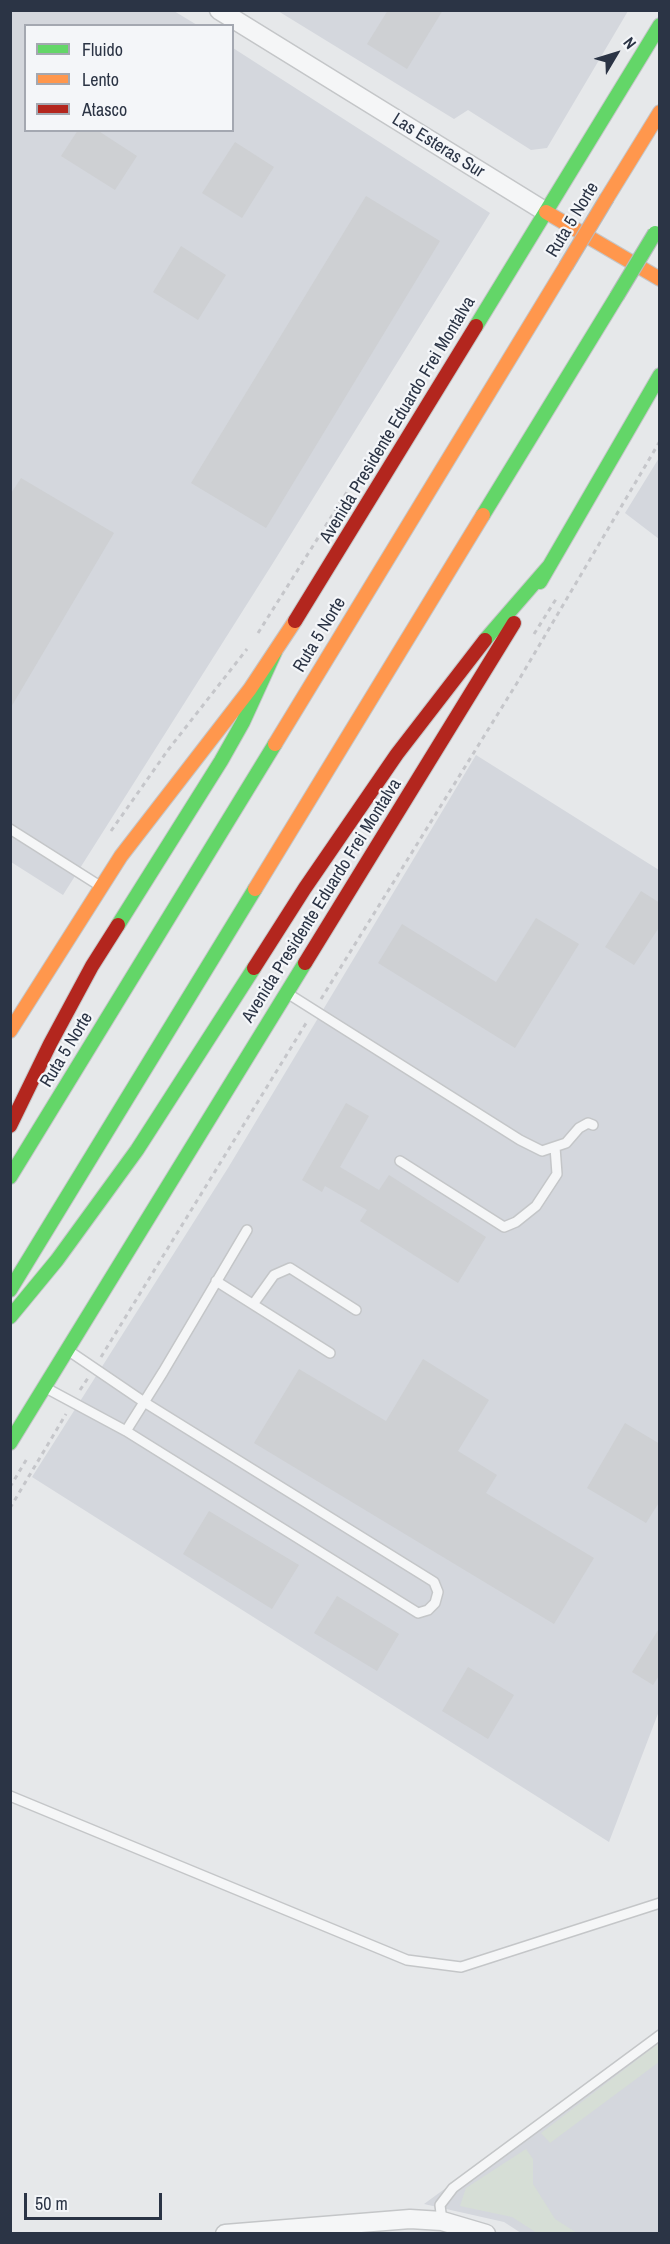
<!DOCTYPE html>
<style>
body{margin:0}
#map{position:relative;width:670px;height:2244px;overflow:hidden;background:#e6e8ea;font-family:"Archivo Narrow",sans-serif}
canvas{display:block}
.frame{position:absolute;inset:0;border:12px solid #2b3445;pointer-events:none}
.legend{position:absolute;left:24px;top:24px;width:210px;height:108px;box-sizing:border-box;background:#f4f6f9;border:2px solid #a4a8b1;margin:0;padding:8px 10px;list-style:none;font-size:18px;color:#2b3445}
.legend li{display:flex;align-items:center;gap:12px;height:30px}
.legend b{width:30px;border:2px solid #a4a8b1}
.north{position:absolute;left:586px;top:24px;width:60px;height:60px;-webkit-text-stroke:4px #f4f6f9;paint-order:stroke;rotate:52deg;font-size:16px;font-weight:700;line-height:24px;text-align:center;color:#2b3445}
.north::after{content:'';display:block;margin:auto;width:21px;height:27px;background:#2b3445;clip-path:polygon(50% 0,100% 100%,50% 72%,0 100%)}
.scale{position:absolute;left:24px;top:2193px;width:138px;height:27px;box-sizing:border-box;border:3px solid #2b3445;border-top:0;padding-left:8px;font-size:18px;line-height:21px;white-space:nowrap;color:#2b3445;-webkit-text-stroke:4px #f4f6f9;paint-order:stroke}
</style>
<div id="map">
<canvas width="670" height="2244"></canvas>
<div class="frame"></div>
<ul class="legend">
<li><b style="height:8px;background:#63d668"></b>Fluido</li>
<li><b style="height:8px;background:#ff974d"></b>Lento</li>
<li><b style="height:8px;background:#b3261e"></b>Atasco</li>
</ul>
<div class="north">N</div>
<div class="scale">50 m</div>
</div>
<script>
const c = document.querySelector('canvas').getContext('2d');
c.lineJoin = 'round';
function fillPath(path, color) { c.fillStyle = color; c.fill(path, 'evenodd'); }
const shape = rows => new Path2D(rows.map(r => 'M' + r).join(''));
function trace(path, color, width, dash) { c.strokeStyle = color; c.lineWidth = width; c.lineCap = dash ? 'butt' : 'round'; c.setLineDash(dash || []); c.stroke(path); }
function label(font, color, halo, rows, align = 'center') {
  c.font = font + ' "Archivo Narrow",sans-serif'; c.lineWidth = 4.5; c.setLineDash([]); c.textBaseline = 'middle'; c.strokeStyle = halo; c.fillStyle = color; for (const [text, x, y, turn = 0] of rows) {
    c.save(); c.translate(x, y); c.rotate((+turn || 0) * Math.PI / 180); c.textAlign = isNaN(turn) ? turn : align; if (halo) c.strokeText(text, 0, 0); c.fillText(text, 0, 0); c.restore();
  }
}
const built = shape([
 [10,11,174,11,197,25,26,26,26,130,232,130,233,48,490,213,273,563,63,895,11,862],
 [278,11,628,11,547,148,531,150,468,110,454,119],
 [659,458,659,539,625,513],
 [476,755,659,870,659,1711,609,1842,32,1477,228,1168],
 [659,2032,659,2233,521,2233,504,2222,424,2204]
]);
const green = shape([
 [659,2043,659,2062,550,2143,541,2133],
 [526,2149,533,2159,533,2184,555,2219,577,2233,537,2233,512,2217,460,2206,466,2188]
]);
const building = shape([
 [388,10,443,10,407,69,367,44],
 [78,130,97,130,137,156,115,190,61,156],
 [235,142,274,167,242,218,202,193],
 [366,196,440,241,266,528,191,483],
 [181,246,226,275,198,320,153,292],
 [21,478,114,533,10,709,10,495],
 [641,891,660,903,660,926,634,965,605,947],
 [536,918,579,944,515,1048,378,963,402,924,496,982],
 [346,1103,369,1116,340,1167,379,1190,389,1175,486,1237,458,1283,360,1221,367,1210,325,1186,322,1192,302,1180],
 [423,1359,489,1400,458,1451,497,1475,486,1493,594,1558,554,1624,254,1443,299,1369,386,1421],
 [625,1423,660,1444,660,1501,646,1523,587,1488],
 [209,1511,299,1565,272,1609,183,1554],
 [337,1596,399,1634,377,1671,314,1633],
 [660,1627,660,1674,653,1685,632,1672],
 [468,1667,514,1695,488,1739,442,1711]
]);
const path = shape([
 [258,633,352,484],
 [534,634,558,596],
 [111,831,168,750,247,649],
 [321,999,517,683,660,441],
 [101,1357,308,1020],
 [80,1390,88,1378],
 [10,1487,28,1457],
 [10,1508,66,1414]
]);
const lane = shape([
 [10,829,100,886],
 [287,993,520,1140,542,1151,566,1143,579,1128,588,1123,593,1125],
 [400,1161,504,1227,516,1222,536,1206,557,1174,555,1147],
 [216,1281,330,1353],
 [254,1303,274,1275,290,1268,356,1310],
 [46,1388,126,1431,418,1613,428,1610,435,1603,438,1592,434,1582,144,1402,69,1351],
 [126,1431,163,1372,247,1230],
 [10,1796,407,1960,461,1967,660,1903],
 [442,2221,440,2205,453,2188,660,2035]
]);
const street = shape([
 [219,10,546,212],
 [225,2234,410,2219,442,2221,486,2234]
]);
const fast = shape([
 [476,326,660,25],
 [483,515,617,296],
 [540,582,660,375],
 [485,640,550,565],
 [118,925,221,761,243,722,275,652],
 [10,1177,275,744],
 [10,1290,255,889],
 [10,1317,57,1260,137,1150,254,968],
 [10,1443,305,963]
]);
const slow = shape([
 [607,198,660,112],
 [546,212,660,279],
 [275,744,566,266],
 [255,889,483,515],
 [10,1031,121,856,250,689,295,621]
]);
const jam = shape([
 [295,621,476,326],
 [305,963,514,623],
 [254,968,305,888,397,754,485,640],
 [10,1126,50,1044,92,966,118,925]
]);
const fastBridge = shape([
 [617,296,655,233]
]);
const slowBridge = shape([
 [566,266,607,198]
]);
const streetNames = [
 ["Las Esteras Sur",438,146,32],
 ["Ruta 5 Norte",573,220,-59],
 ["Avenida Presidente Eduardo Frei Montalva",398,420,-59],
 ["Ruta 5 Norte",320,635,-59],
 ["Avenida Presidente Eduardo Frei Montalva",322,901,-58],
 ["Ruta 5 Norte",67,1050,-59]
];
fillPath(built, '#d4d7dd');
fillPath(green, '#d6ded6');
fillPath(building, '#ced0d3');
trace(lane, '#c4c6c8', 12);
trace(street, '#c4c6c8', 21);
trace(fast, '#c4c6c8', 16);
trace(slow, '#c4c6c8', 16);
trace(jam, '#c4c6c8', 16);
trace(path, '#c5c6ca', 3, [4.5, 4.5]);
trace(lane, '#f5f6f7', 9);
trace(street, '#f5f6f7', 18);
trace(fast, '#63d668', 14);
trace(slow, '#ff974d', 14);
trace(jam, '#b3261e', 14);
trace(fastBridge, '#b8bbbf', 16, []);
trace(slowBridge, '#b8bbbf', 16, []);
trace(fastBridge, '#63d668', 14);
trace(slowBridge, '#ff974d', 14);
label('18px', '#2b3445', '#f4f6f9', streetNames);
</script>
